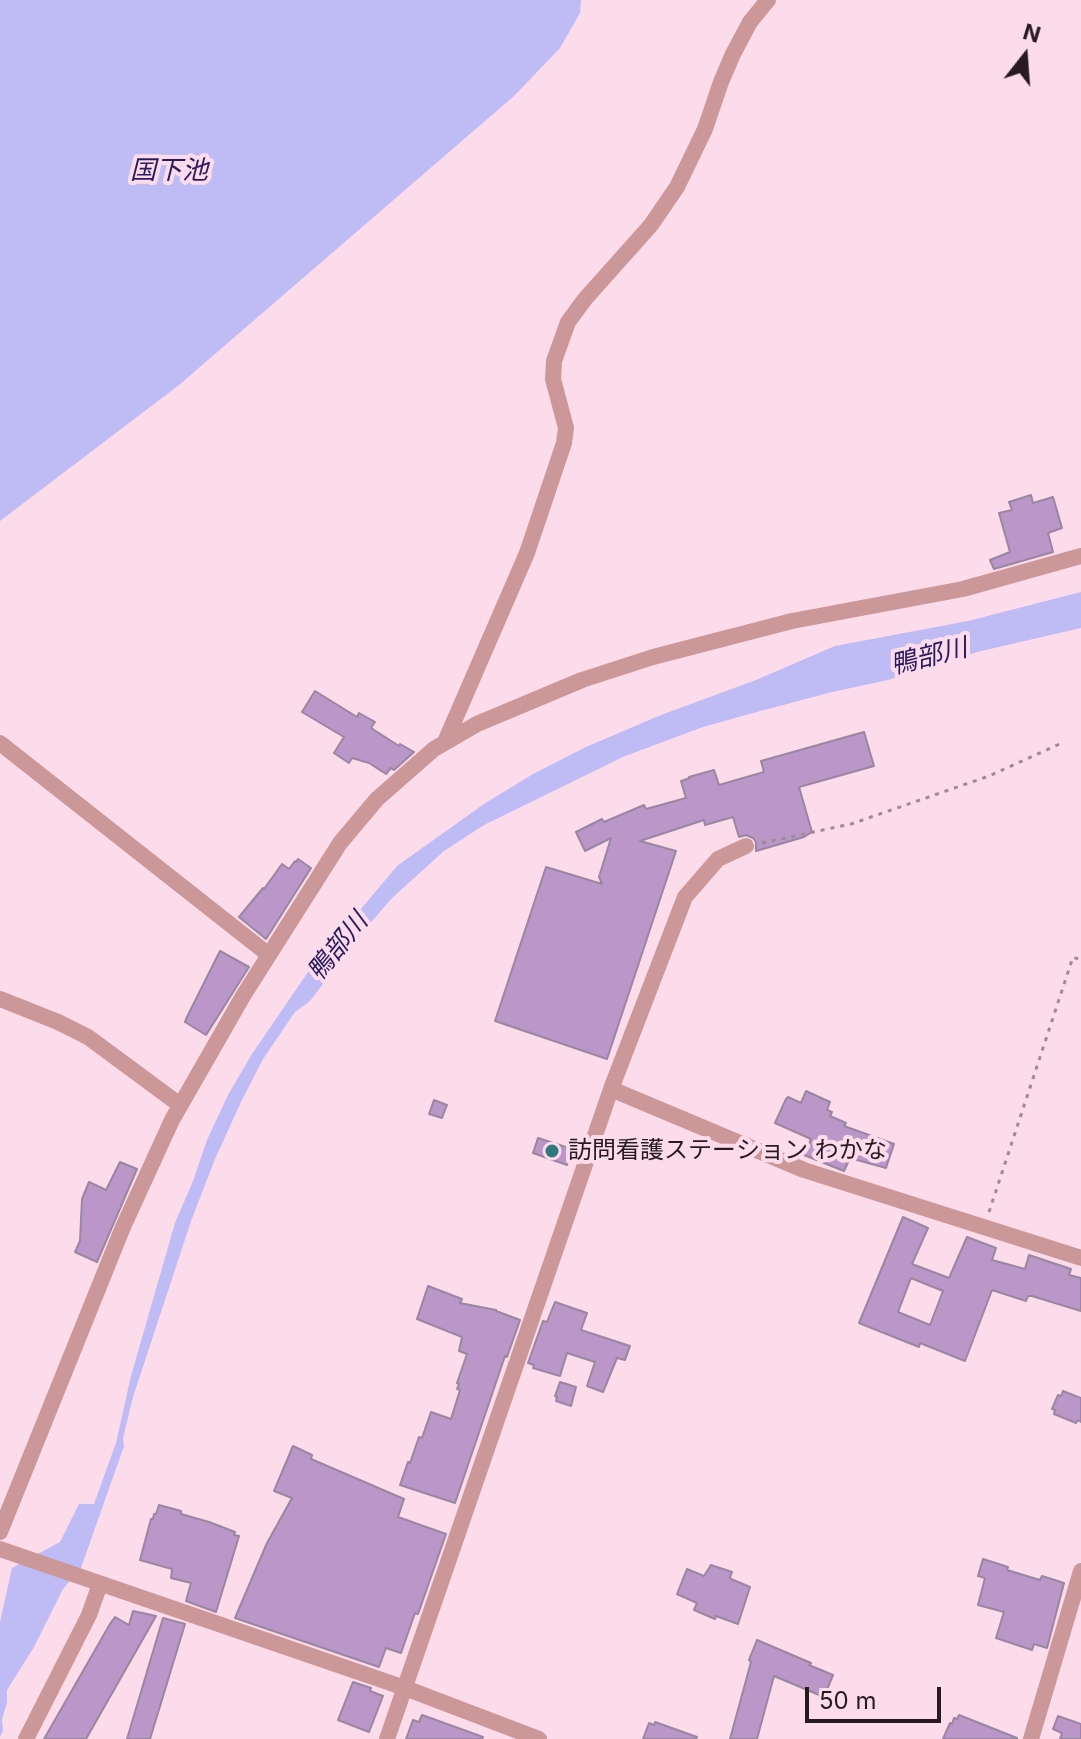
<!DOCTYPE html>
<meta charset="utf-8">
<style>
body{margin:0}
#map{position:relative;width:1081px;height:1739px;overflow:hidden;background:#fcdbeb;font-family:Inter,sans-serif}
canvas{display:block}
.north{position:absolute;left:985px;top:16px;width:80px;height:80px;-webkit-text-stroke:6px #fcdbeb;paint-order:stroke;rotate:17deg;font-size:22px;font-weight:700;line-height:32px;text-align:center;color:#271b21}
.north::after{content:'';display:block;margin:auto;width:28px;height:36px;background:#271b21;clip-path:polygon(50% 0,100% 100%,50% 72%,0 100%)}
.scale{position:absolute;left:805px;top:1687px;width:136px;height:36px;box-sizing:border-box;border:4px solid #271b21;border-top:0;padding-left:10px;font-size:24px;line-height:28px;white-space:nowrap;color:#271b21;-webkit-text-stroke:6px #fcdbeb;paint-order:stroke}
</style>
<div id="map">
<canvas width="1081" height="1739"></canvas>
<div class="north">N</div>
<div class="scale">50 m</div>
</div>
<script>
const c = document.querySelector('canvas').getContext('2d');
c.lineJoin = 'round';
function fillPath(path, color) { c.fillStyle = color; c.fill(path, 'evenodd'); }
const shape = rows => new Path2D(rows.map(r => 'M' + r).join(''));
function trace(path, color, width, dash) { c.strokeStyle = color; c.lineWidth = width; c.lineCap = dash ? 'butt' : 'round'; c.setLineDash(dash || []); c.stroke(path); }
function label(font, color, halo, rows, align = 'center') {
  c.font = font + ' Inter,"Noto Sans JP",sans-serif'; c.lineWidth = 8; c.setLineDash([]); c.textBaseline = 'middle'; c.strokeStyle = halo; c.fillStyle = color; for (const [text, x, y, turn = 0] of rows) {
    c.save(); c.translate(x, y); c.rotate((+turn || 0) * Math.PI / 180); c.textAlign = isNaN(turn) ? turn : align; if (halo) c.strokeText(text, 0, 0); c.fillText(text, 0, 0); c.restore();
  }
}
const water = shape([
 [0,0,581,0,580,13,560,48,514,96,179,385,0,521],
 [1081,592,1081,628,977,652,888,680,832,692,753,713,703,727,625,756,484,825,444,851,392,898,361,934,310,1001,295,1012,263,1059,241,1102,215,1159,191,1221,133,1397,123,1438,124,1446,81,1568,63,1589,34,1647,7,1690,7,1703,2,1719,3,1731,0,1737,0,1622,12,1568,60,1542,79,1504,94,1504,116,1443,131,1376,175,1223,193,1181,207,1140,228,1095,252,1054,308,972,397,866,484,804,533,774,586,747,661,715,756,680,835,646,968,621]
]);
const building = shape([
 [1031,495,1033,503,1053,497,1062,528,1048,533,1053,552,994,569,990,560,1010,552,999,513,1012,510,1009,502,1031,495],
 [315,691,357,717,359,713,375,722,371,728,399,746,400,744,414,752,394,770,391,768,386,774,369,763,352,758,349,763,334,753,344,737,302,712,315,691],
 [864,732,874,766,799,787,812,832,804,837,756,851,756,842,753,838,746,835,739,837,733,817,705,825,704,820,640,841,676,851,607,1059,495,1021,546,867,602,884,599,877,611,838,585,851,576,832,602,819,604,822,644,805,646,809,686,798,681,781,690,778,689,777,714,770,719,785,764,772,761,761,864,732],
 [298,859,311,868,266,939,239,917,263,888,264,889,282,864,289,869,295,861,296,862,298,859],
 [220,951,249,967,206,1035,185,1022,186,1019,220,951],
 [806,1091,830,1102,827,1110,832,1112,830,1116,846,1123,844,1126,894,1144,886,1168,850,1158,844,1171,804,1155,811,1139,775,1123,786,1099,788,1097,801,1103,806,1091],
 [434,1100,447,1105,442,1118,429,1114,434,1100],
 [538,1138,572,1149,567,1165,533,1153,538,1138],
 [120,1162,137,1169,97,1262,75,1252,80,1241,82,1199,89,1182,106,1190,120,1162],
 [903,1217,928,1228,912,1264,949,1278,967,1237,996,1248,992,1260,1025,1269,1029,1255,1071,1269,1069,1275,1081,1278,1081,1311,1032,1296,1028,1296,1026,1301,992,1290,965,1361,920,1343,919,1347,859,1323,903,1217],
 [911,1278,943,1291,930,1325,898,1312,911,1278],
 [428,1286,462,1299,460,1303,496,1310,496,1311,520,1320,507,1357,505,1356,455,1503,400,1485,408,1462,410,1463,419,1437,422,1438,431,1412,451,1419,460,1390,457,1389,459,1384,457,1383,467,1354,459,1351,462,1337,417,1319,428,1286],
 [555,1302,587,1313,581,1330,630,1346,625,1360,617,1358,603,1392,587,1386,595,1362,567,1353,560,1376,533,1368,534,1365,528,1363,543,1321,547,1322,555,1302],
 [560,1382,576,1387,571,1406,556,1401,557,1397,555,1396,560,1382],
 [1063,1391,1081,1398,1081,1422,1078,1420,1076,1423,1054,1414,1055,1410,1052,1409,1058,1395,1061,1396,1063,1391],
 [293,1446,312,1455,311,1459,404,1499,398,1517,446,1534,418,1614,415,1613,401,1653,386,1648,379,1667,235,1618,267,1543,292,1498,274,1491,293,1446],
 [159,1505,181,1511,181,1514,209,1522,235,1532,234,1535,239,1536,216,1612,186,1601,191,1583,171,1578,172,1569,140,1560,151,1519,153,1519,154,1514,156,1514,159,1505],
 [983,1559,1008,1567,1007,1570,1040,1580,1042,1576,1064,1583,1047,1648,1034,1644,1032,1650,996,1638,1004,1612,978,1605,985,1578,978,1576,983,1559],
 [711,1565,732,1572,730,1577,731,1579,750,1587,738,1624,716,1616,715,1619,694,1610,697,1603,677,1594,687,1569,704,1576,711,1565],
 [133,1611,156,1616,86,1739,44,1739,110,1624,115,1617,129,1625,133,1611],
 [163,1618,185,1624,150,1739,127,1739,163,1618],
 [757,1640,811,1663,809,1665,833,1675,824,1697,774,1676,757,1739,730,1739,751,1662,749,1660,757,1640],
 [353,1682,371,1688,370,1691,383,1696,369,1732,338,1720,353,1682],
 [422,1715,483,1737,482,1739,406,1739,413,1720,419,1722,422,1715],
 [959,1715,1017,1738,1017,1739,943,1739,950,1723,952,1724,954,1718,957,1719,959,1715],
 [1058,1716,1081,1724,1081,1739,1060,1739,1062,1733,1053,1729,1058,1716],
 [655,1722,697,1737,696,1739,643,1739,649,1723,654,1725,655,1722]
]);
const path = shape([
 [762,843,851,824,989,776,1064,742],
 [989,1212,1073,957,1081,960]
]);
const minor = shape([
 [445,742,527,553,564,443,566,428,553,379,554,361,568,322,585,299,651,225,677,187,705,129,721,82,733,54,750,22,768,0],
 [0,743,269,955],
 [0,999,58,1022,88,1037,180,1105],
 [611,1089,685,897,718,859,746,846],
 [0,1532,123,1227,172,1120,243,996,340,843,377,799,434,749,477,724,582,680,653,657,792,621,963,589,1081,556],
 [0,1549,405,1688,539,1739],
 [26,1739,89,1615,100,1584],
 [387,1739,611,1089,804,1170,1081,1258],
 [1031,1739,1081,1571]
]);
const markers = [
 [552,1151,8,"#2f787b"]
];
const poiNames = [
 ["訪問看護ステーション わかな",568,1151]
];
const waterNames = [
 ["国下池",169,171],
 ["鴨部川",929,657,-14],
 ["鴨部川",338,947,-51]
];
fillPath(water, '#bebbf5');
fillPath(building, '#bb97c9');
trace(building, '#9986a0', 2);
trace(path, '#a18994', 3, [4, 6]);
trace(minor, '#cc9799', 16);
for (const [x, y, r, color] of markers) { const dot = new Path2D(); dot.arc(x, y, r, 0, 2 * Math.PI); c.fillStyle = color; c.fill(dot); trace(dot, '#fcdbeb', 3); }
label('24px', '#271b21', '#fcdbeb', poiNames, 'left');
label('italic 26px', '#291b5d', '#fcdbeb', waterNames);
</script>
